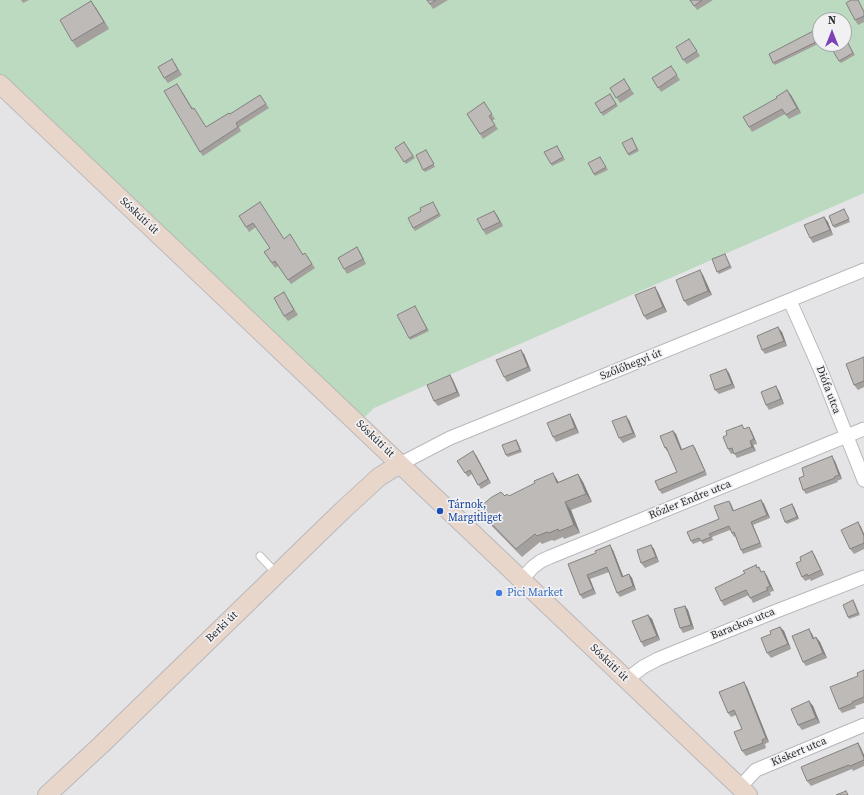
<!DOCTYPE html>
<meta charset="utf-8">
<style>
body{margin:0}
#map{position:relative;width:864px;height:795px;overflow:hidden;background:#e4e4e7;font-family:"Source Serif 4",serif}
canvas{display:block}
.north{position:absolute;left:812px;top:12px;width:40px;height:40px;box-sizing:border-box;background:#f1f1f4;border:1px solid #a3a3a5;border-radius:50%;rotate:0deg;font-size:11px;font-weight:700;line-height:16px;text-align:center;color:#2d2d2e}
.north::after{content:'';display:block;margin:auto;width:14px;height:18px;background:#7e41b6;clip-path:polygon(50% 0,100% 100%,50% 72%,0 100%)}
</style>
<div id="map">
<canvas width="864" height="795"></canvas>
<div class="north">N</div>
</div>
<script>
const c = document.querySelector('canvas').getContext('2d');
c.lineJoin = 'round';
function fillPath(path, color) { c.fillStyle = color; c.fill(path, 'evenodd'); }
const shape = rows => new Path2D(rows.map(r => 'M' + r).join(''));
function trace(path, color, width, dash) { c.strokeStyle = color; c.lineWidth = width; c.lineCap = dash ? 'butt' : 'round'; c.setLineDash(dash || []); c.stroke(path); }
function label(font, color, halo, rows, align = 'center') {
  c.font = font + ' "Source Serif 4",serif'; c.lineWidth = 3.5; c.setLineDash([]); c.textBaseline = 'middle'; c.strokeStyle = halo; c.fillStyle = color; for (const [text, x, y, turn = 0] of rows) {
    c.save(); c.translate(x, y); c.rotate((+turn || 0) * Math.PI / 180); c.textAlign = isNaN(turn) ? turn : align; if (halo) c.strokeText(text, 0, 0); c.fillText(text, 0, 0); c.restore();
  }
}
const green = shape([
 [0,0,864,0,864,193,374,408,354,428,0,92],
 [820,20,844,20,844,44,820,44]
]);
const lane = shape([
 [260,556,277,574]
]);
const street = shape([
 [790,301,821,371,864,480],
 [400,464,450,438,864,270],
 [522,579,533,567,541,561,550,557,864,429],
 [626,680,643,667,658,659,774,612,864,577],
 [740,787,756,770,864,725]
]);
const secondary = shape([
 [0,84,748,795],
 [47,795,101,745,342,511,379,477,400,464]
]);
const wall = shape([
 [21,0,29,0,23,3],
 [427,0,448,0,433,9],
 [690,0,713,0,697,10],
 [851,0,858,0,864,11,864,22,858,25,855,20],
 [96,8,109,29,77,48,72,41],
 [819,32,820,34,820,43,775,65,773,63],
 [689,39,700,56,687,64,683,60],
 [849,45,855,55,841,63,839,61],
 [175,63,182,75,168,83,164,78],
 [671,66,680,80,661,92,652,78],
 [624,79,634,94,620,103,610,88],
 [180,88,193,109,194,108,206,127,230,114,260,95,269,108,239,127,241,131,203,156,200,152],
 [610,94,618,106,603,116,595,103],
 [791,95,801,113,789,119,785,114,752,132,749,127],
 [484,102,495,119,492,121,498,129,483,139,467,114],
 [632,138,639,151,629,156,628,154],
 [404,142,415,158,406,164,395,148],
 [557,146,565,160,552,166,551,164],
 [426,150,435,167,425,172,423,170],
 [600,157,608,170,595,176,594,174],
 [434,204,441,216,415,231,413,228],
 [844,209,850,222,835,228,833,226],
 [494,211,503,226,486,235,483,230],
 [239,216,284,239,303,254,305,253,315,268,291,284,278,266,275,268,264,252,270,248,256,227,249,232],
 [824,217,828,222,833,235,813,243,810,238],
 [360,252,366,264,347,274,344,269],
 [726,256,732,268,719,274,717,272],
 [703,275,712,295,688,306,684,301],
 [655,287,658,292,667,312,647,320,644,316],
 [287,297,298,315,288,321,284,316],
 [416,308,429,331,410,340,409,338],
 [782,332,787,346,765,354,762,350],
 [524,354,531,371,507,382,504,377],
 [864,357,864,387,858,390,854,385],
 [726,369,729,373,735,388,719,394,715,390],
 [450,375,453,380,460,396,438,406,434,401],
 [779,391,784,404,769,410,766,405],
 [570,414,573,419,579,433,556,442,553,437],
 [629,420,636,437,623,443,619,438],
 [749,427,752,432,757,444,753,445,756,451,737,458,734,453,731,454,728,449,727,435],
 [673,431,676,434,682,449,693,445,695,448,707,475,662,494,659,490,677,472,668,451,667,451,665,448],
 [516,440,518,442,522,452,508,457,506,455],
 [476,455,491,483,481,489,472,474,468,477,465,473],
 [835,461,842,479,837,481,838,482,806,494,803,490,804,476],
 [578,474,583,482,592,502,571,510,580,533,564,539,563,537,554,541,552,540,542,544,540,542,522,557,483,517,477,509,505,496,509,496,559,482],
 [761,500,764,504,770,518,753,525,762,547,743,554,741,550,735,536,734,537,730,530,712,537,713,540,703,544,701,541,693,544,691,541,719,519,729,501,731,504,734,511],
 [794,507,799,519,787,524,785,522],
 [858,522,861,527,864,534,864,549,854,554,850,549],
 [651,545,654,549,659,562,645,568,641,563],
 [613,550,623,576,629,574,632,578,636,590,620,597,617,593,609,572,590,579,596,594,583,599,580,595,568,564],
 [812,551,815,556,824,575,811,581,810,579,805,581,802,577,801,561],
 [756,565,762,572,764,571,767,576,774,591,770,592,771,595,753,603,749,595,724,606,721,601,745,573],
 [853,600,855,603,860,615,849,619,848,617],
 [685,606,688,610,694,629,683,633,680,628],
 [648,615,652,619,660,640,644,647,641,642],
 [780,627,784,631,791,649,771,658,767,653,771,634],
 [809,629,812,634,814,638,816,637,820,642,827,658,806,666,803,662],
 [864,670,864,703,855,706,856,708,842,713,839,709,858,676],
 [747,687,769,742,765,744,766,748,746,756,742,751,742,729,736,715,731,717,728,713],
 [809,701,813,706,820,723,802,730,798,725],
 [858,743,861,748,864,755,864,766,853,771,852,769,811,786,807,781]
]);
const shadedWall = shape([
 [91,1,96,8,109,29,104,22],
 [787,90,791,95,801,113,797,108],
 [494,211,497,215,503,226,500,222],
 [824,217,828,222,833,235,830,230],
 [357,247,360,252,366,264,363,259],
 [700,270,703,275,712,295,708,291],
 [655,287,658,292,667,312,663,307],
 [778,327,782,332,787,346,784,341],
 [521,350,524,354,531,371,528,367],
 [726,369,729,373,735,388,732,384],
 [450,375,453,380,460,396,457,392],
 [776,386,779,391,784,404,781,399],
 [570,414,573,419,579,433,575,428],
 [626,416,629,420,636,437,633,433],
 [749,427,752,432,757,444,754,439],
 [673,431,676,434,683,453,681,450],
 [750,441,753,445,756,451,752,447],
 [693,445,695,448,707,475,705,471],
 [473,451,476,455,491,483,488,479],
 [832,456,835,461,842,479,839,475],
 [553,473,558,481,562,491,557,483],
 [578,474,583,482,592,502,586,494],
 [761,500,764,504,770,518,767,515],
 [729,501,731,504,735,514,733,511],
 [565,502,571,510,580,533,574,525],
 [792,504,794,507,799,519,797,517],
 [751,522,753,525,762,547,760,543],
 [858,522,861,527,864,534,864,536],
 [610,545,613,550,625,581,622,577],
 [651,545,654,549,659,562,656,557],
 [812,551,815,556,824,575,821,570],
 [764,571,767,576,774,591,770,586],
 [629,574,632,578,636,590,633,586],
 [587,575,590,579,596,594,593,589],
 [685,606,688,610,694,629,691,625],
 [648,615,652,619,660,640,657,636],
 [780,627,784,631,791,649,788,644],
 [809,629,812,634,816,643,813,639],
 [816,637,820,642,827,658,823,653],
 [744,682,747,687,769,742,766,738],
 [809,701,813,706,820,723,816,718],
 [858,743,861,748,864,755,864,758]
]);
const building = shape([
 [427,0,436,0,430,4,427,0],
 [690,0,702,0,694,6,690,0],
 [851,0,858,0,864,12,864,16,855,20,846,3,851,0],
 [91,1,104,22,72,41,60,20,91,1],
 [817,29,820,35,820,40,773,63,769,54,817,29],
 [689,39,697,51,683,60,676,47,689,39],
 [848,43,853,53,839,61,833,51,848,43],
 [172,59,178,70,164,78,158,67,172,59],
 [671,66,677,75,658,88,652,78,671,66],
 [624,79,630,89,616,98,610,88,624,79],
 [177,84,192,109,194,108,206,127,229,113,230,114,260,95,266,104,236,123,238,127,200,152,164,91,177,84],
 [787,90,797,108,786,115,782,109,749,127,743,117,777,98,776,97,787,90],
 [610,94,616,104,601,113,595,103,610,94],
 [484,102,492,114,489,116,495,125,480,134,467,114,484,102],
 [632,138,637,149,628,154,622,143,632,138],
 [404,142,413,156,404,162,395,148,404,142],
 [557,146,563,157,551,164,544,152,557,146],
 [426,150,434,164,423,170,416,155,426,150],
 [600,157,606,167,594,174,588,163,600,157],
 [260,202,284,239,290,234,303,255,305,253,312,264,288,280,275,261,272,263,264,252,270,248,253,223,246,227,239,216,260,202],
 [433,202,439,214,413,228,408,218,421,211,420,208,433,202],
 [844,209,849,219,833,226,829,216,844,209],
 [494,211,500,222,483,230,477,219,494,211],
 [824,217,830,230,810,238,804,225,824,217],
 [357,247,363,259,344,269,338,258,357,247],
 [725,254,730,266,717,272,712,259,725,254],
 [700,270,708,291,684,301,676,280,700,270],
 [655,287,663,307,644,316,635,295,655,287],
 [284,292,294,310,284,316,274,298,284,292],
 [415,306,427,329,409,338,397,315,415,306],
 [778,327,784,341,762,350,757,336,778,327],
 [521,350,528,367,504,377,496,360,521,350],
 [864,357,864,381,854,385,846,364,864,357],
 [726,369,732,384,715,390,710,375,726,369],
 [450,375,457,392,434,401,427,385,450,375],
 [776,386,781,399,766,405,761,392,776,386],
 [570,414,575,428,553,437,547,423,570,414],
 [626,416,633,433,619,438,612,421,626,416],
 [742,425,744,429,749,427,754,439,750,441,752,447,734,454,732,448,728,449,723,437,727,435,726,431,742,425],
 [673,431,681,450,693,445,705,471,659,490,655,481,677,472,666,447,665,448,660,436,673,431],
 [516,440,520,450,506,455,502,445,516,440],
 [473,451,488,479,478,485,470,470,465,473,457,461,473,451],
 [832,456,839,475,834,477,835,478,803,490,799,478,804,476,802,468,832,456],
 [553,473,557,483,578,474,586,494,565,502,574,525,559,531,558,529,549,533,547,532,537,536,535,534,516,549,477,509,492,497,501,492,505,496,507,494,509,496,535,483,534,481,553,473],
 [761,500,767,515,751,522,760,543,741,550,734,532,732,533,729,526,709,534,711,537,701,541,699,538,691,541,687,532,719,519,714,506,729,501,733,511,761,500],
 [792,504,797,517,785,522,780,509,792,504],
 [858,522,864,536,864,543,850,549,841,530,858,522],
 [610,545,622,577,629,574,633,586,617,593,607,567,587,575,593,589,580,595,568,564,596,553,595,551,610,545],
 [651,545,656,557,641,563,637,550,651,545],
 [812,551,821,570,808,576,807,574,802,577,796,563,801,561,800,557,812,551],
 [756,565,757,568,759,567,761,572,764,571,770,586,766,588,768,590,750,598,746,590,721,601,715,588,740,576,745,573,743,571,756,565],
 [853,600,858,613,848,617,843,605,853,600],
 [685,606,691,625,680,628,674,609,685,606],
 [648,615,657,636,641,642,632,621,648,615],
 [780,627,788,644,767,653,761,638,771,634,770,631,780,627],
 [809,629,813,639,816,637,823,653,803,662,792,636,809,629],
 [864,670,864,697,852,702,853,703,839,709,830,687,858,676,857,673,864,670],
 [744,682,766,738,762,740,763,743,742,751,734,732,742,729,734,710,728,713,719,692,744,682],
 [809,701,816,718,798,725,791,709,809,701],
 [858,743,864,758,864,760,850,766,849,765,807,781,801,767,858,743],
 [846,791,848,795,836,795,846,791]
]);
const markers = [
 [440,511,4,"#1a4fb4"],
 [499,593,4,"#3f7fe0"]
];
const streetNames = [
 ["Sóskúti út",139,216,43],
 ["Szőlőhegyi út",631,365,-22],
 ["Diófa utca",828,390,69],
 ["Sóskúti út",375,439,44],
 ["Rőzler Endre utca",690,500,-22],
 ["Barackos utca",743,624,-22],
 ["Berki út",222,627,-44],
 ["Sóskúti út",609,663,44],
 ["Kiskert utca",799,752,-23]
];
const transitNames = [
 ["Tárnok,",448,505],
 ["Margitliget",448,518]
];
const shopNames = [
 ["Pici Market",507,593]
];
fillPath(green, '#bbdabf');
trace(lane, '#b8b8bb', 9);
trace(street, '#b8b8bb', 15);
trace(secondary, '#b8b8bb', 20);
trace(lane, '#fff', 7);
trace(street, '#fff', 13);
trace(secondary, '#e8d6cb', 18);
fillPath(wall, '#a3a09e');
fillPath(shadedWall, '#848281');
fillPath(building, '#bdbab8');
trace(building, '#848281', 1);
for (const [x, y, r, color] of markers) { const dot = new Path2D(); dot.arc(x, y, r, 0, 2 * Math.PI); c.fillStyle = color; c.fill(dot); trace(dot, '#f1f1f4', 1.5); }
label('11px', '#2d2d2e', '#f1f1f4', streetNames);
label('11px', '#164399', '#f1f1f4', transitNames, 'left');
label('11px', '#366cbe', '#f1f1f4', shopNames, 'left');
</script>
